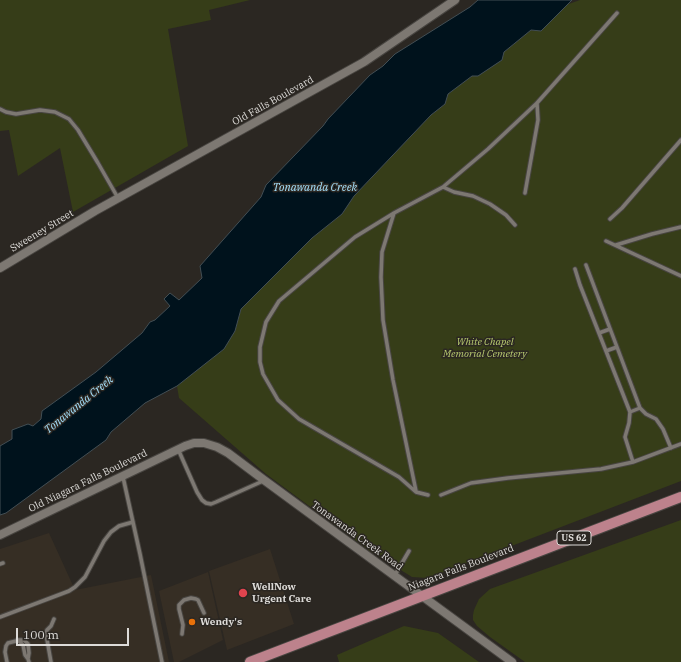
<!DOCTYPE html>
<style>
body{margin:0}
#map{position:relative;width:681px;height:662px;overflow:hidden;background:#2b2722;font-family:"IBM Plex Serif",serif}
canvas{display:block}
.scale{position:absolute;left:16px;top:628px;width:113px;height:18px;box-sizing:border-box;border:2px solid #dddbd8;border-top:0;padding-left:5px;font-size:12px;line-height:14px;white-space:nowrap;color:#dddbd8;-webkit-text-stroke:3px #2b2722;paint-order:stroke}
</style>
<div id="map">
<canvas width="681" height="662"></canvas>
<div class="scale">100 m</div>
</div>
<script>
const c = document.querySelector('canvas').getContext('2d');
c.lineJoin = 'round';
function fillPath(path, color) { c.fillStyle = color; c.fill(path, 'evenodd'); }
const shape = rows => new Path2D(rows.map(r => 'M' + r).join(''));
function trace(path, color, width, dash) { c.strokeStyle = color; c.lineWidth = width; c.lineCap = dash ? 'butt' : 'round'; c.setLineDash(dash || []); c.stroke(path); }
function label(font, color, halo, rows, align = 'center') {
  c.font = font + ' "IBM Plex Serif",serif'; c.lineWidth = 3; c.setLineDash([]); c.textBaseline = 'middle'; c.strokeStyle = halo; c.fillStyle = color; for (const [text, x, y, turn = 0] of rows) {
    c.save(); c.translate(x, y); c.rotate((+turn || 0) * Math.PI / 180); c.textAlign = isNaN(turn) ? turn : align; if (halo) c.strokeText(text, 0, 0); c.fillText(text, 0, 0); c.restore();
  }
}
const built = shape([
 [49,533,75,590,151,575,169,662,0,662,0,549],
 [270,549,294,624,227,650,209,571],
 [208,572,223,640,179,662,174,662,159,591]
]);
const green = shape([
 [0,0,250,0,209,10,211,20,168,29,188,146,73,212,60,148,18,176,9,130,0,131],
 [580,0,681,0,681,481,428,578,412,577,370,551,266,474,179,398,177,386,194,372,235,331,241,309,312,238,342,214,354,196,431,115,445,104,448,94,472,76,502,60,504,52,531,30,541,31,566,5],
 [681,520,681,662,525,662,490,637,477,626,473,620,473,615,474,610,479,599,490,589],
 [404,626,438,633,479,662,339,662,337,655]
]);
const water = shape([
 [478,0,572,0,541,31,531,30,504,52,502,60,478,76,472,76,448,94,445,104,431,115,354,196,342,214,312,238,241,309,235,331,224,349,177,386,145,403,111,432,106,440,6,513,0,515,0,446,12,439,12,430,28,424,33,426,41,419,42,411,96,372,142,333,150,322,155,320,170,306,164,299,170,293,179,300,202,278,200,266,261,197,266,185,323,126,328,119,370,75,383,66,395,54,470,7,478,0]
]);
const service = shape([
 [0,109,6,112,16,114,40,110,55,112,69,119,78,130,98,163,118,198],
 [443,187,454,192,473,196,490,204,506,215,515,225],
 [525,193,538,120,537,103],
 [394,213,382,252,381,277,383,320,393,380,416,491],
 [610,219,622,208,681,140],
 [606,241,681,276],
 [616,245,652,234,681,227],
 [586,265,640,408,646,414,656,419,663,429,671,448],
 [575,269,580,285,630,412,629,423,625,437,633,462],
 [599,333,610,329],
 [606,351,617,347],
 [630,412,640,408],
 [178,449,197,492,202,500,206,503,211,504,216,502,263,481],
 [123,477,140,554,162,662],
 [428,495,416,492,399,477,299,419,278,400,263,374,260,362,260,347,266,322,279,301,355,237,394,213,443,187,488,149,537,103,617,13],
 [441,495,471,483,508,478,601,469,633,462,681,444],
 [0,564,3,563],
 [395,575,409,551],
 [0,617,69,591,75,587,85,577,104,541,111,532,119,526,133,522],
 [182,634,183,625,179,609,179,605,184,600,191,598,196,599,198,600,204,613],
 [17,640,24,640,28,644,29,653,28,659],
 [7,662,5,652,6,646,8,643,16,641,19,641,23,645,25,655,28,659,29,662],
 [51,662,46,634,47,630,51,626,54,619]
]);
const tertiary = shape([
 [0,268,95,211,364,62,455,0],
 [0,535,185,446,194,443,204,443,217,447,228,453,264,480,512,662]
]);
const primary = shape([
 [250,662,681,497]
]);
const markers = [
 [243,593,5,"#e0444e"],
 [192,622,4,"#e8710a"]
];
const shields = [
 [574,538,34]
];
const shieldNames = [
 ["US 62",574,538]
];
const streetNames = [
 ["Old Falls Boulevard",273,101,-29],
 ["Sweeney Street",42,231,-31],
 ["Old Niagara Falls Boulevard",88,481,-26],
 ["Tonawanda Creek Road",357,536,36],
 ["Niagara Falls Boulevard",461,568,-21]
];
const parkNames = [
 ["White Chapel",485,342],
 ["Memorial Cemetery",485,354]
];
const poiNames = [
 ["WellNow",252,587],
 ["Urgent Care",252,599],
 ["Wendy's",200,622]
];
const waterNames = [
 ["Tonawanda Creek",315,188],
 ["Tonawanda Creek",79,405,-39]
];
fillPath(built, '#362e24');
fillPath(green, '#363d18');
fillPath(water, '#00121c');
trace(water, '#424e54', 1);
trace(service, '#484541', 5.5);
trace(tertiary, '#484541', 10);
trace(primary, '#484541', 12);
trace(service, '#7d7872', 3.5);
trace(tertiary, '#7d7872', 8);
trace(primary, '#bd828c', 10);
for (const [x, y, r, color] of markers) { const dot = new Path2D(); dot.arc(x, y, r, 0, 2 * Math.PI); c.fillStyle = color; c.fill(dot); trace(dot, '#2b2722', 1.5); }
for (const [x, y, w] of shields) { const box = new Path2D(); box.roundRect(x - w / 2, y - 7, w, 14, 3); c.fillStyle = '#2b2722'; c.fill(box); trace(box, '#dddbd8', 1); }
label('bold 9px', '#dddbd8', null, shieldNames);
label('10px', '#dddbd8', '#2b2722', streetNames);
label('italic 10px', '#b9cc70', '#2b2722', parkNames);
label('bold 10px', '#dddbd8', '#2b2722', poiNames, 'left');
label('italic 11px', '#a6e2fe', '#2b2722', waterNames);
</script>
